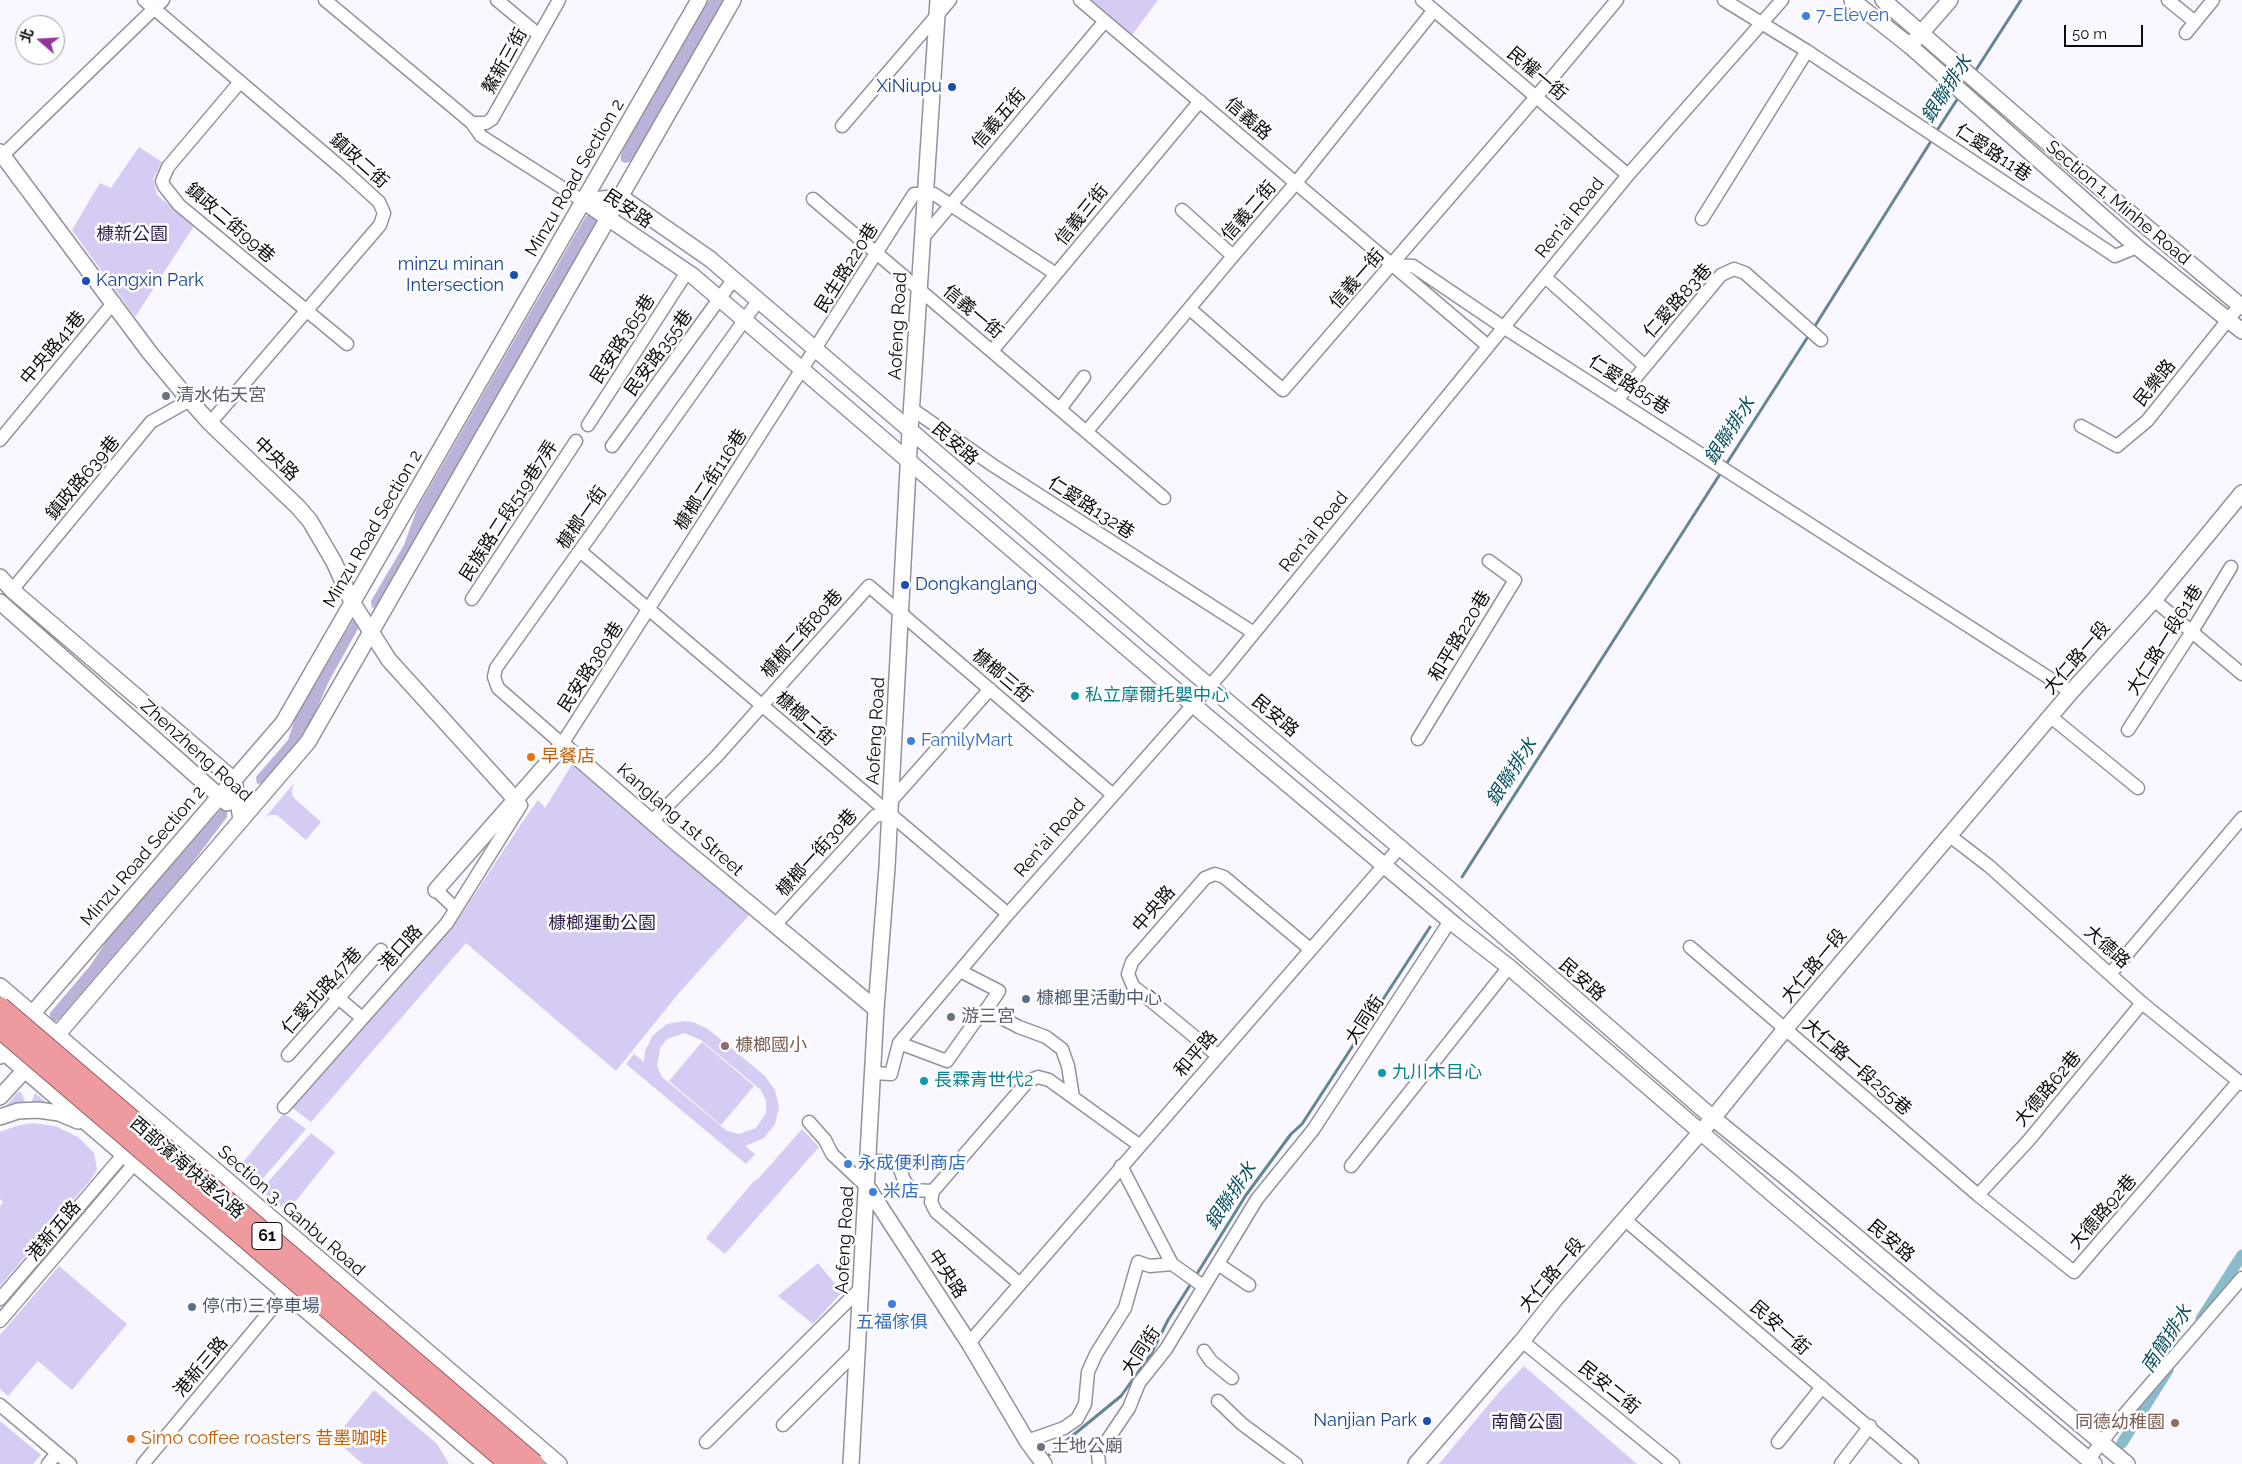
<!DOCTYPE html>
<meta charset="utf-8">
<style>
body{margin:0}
#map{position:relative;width:2242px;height:1464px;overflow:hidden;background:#f9f7ff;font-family:Raleway,"Noto Sans TC",sans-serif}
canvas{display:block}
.north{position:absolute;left:15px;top:15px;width:50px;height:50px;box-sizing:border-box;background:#fff;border:1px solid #9e9d9f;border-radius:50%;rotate:289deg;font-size:14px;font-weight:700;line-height:20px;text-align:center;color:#0c0b0e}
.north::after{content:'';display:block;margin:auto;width:18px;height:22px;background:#96339a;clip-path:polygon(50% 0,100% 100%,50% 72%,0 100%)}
.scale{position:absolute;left:2064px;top:25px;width:79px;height:22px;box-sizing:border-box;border:2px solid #0c0b0e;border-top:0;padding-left:6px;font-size:15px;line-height:18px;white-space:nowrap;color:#0c0b0e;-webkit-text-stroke:4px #fff;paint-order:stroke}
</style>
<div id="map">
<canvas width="2242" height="1464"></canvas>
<div class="north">北</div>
<div class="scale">50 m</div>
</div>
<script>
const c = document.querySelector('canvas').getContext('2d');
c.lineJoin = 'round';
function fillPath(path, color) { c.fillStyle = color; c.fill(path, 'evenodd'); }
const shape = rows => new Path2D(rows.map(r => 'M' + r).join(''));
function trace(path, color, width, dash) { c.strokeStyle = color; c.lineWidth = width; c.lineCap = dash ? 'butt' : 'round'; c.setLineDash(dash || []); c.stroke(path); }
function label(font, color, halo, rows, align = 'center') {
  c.font = font + ' Raleway,"Noto Sans TC",sans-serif'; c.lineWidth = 5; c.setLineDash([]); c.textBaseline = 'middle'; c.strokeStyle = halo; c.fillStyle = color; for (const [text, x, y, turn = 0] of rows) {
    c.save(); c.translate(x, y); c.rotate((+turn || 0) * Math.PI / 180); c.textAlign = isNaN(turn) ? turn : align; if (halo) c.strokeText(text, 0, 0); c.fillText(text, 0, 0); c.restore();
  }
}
const green = shape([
 [1091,0,1158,0,1132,35],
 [139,147,162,162,153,179,157,195,194,226,135,317,72,230,100,183,111,188],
 [573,763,750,914,678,994,616,1071,466,943,311,1122,290,1106,448,928,451,930,523,821,538,800,545,808],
 [294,783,292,790,293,797,321,822,306,840,277,815,269,815,264,819],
 [684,1021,693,1022,708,1029,765,1076,775,1090,779,1107,775,1124,764,1138,745,1146,755,1154,746,1164,626,1064,634,1054,644,1062,645,1051,653,1035,667,1024],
 [684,1033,701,1040,761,1090,766,1101,766,1113,756,1128,739,1134,727,1131,662,1077,657,1066,660,1048,667,1039],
 [702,1042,754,1086,721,1125,669,1081],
 [18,1092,21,1092,26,1104,4,1108],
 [35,1093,48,1104,49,1104,31,1103],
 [284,1113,306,1129,257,1185,238,1168],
 [32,1123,55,1126,78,1137,94,1153,97,1169,92,1178,0,1286,0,1206,3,1202,0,1199,0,1132,16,1126],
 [802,1129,819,1147,725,1254,706,1238,753,1182,759,1178],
 [311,1133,335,1152,287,1212,261,1190],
 [108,1181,111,1182,0,1313,0,1308],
 [818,1263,842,1292,813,1324,778,1296],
 [59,1266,127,1324,72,1390,38,1361,8,1396,0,1389,0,1335],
 [1524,1366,1570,1406,1637,1464,1439,1464,1500,1391],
 [374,1390,437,1444,449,1464,363,1464,334,1439],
 [0,1421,41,1455,33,1464,0,1464]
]);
const forest = shape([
 [709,0,724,0,634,158,630,162,625,163,621,161,621,155,625,146],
 [590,214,596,217,597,222,590,236,378,606,372,608,371,601,404,545,417,509,586,216],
 [353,620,357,620,359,627,329,681,313,718,296,744,264,783,257,784,256,777,288,740,295,719],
 [222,808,227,809,227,817,190,866,58,1020,53,1022,50,1021,50,1013,90,966,113,931]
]);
const stream = shape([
 [1974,73,2021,0],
 [1936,132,1960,95],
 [1813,329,1933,138],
 [1725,466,1809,335],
 [1462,877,1722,471],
 [1195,1277,1246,1195,1291,1134,1302,1124,1430,927],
 [1044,1459,1121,1396,1151,1354,1168,1320,1192,1282]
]);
const canal = shape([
 [2201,1319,2242,1255],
 [2122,1443,2168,1370]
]);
const minor = shape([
 [144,0,345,171,379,202,384,213,380,225,210,423],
 [325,0,472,123,481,136,583,201],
 [497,0,539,35],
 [1080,0,1488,346],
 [1422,0,1628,175],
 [1724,0,1807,51,2115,256,2137,247],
 [2168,0,2195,22],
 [2186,33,2213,0],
 [240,82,168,167,162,181,164,186,179,205,347,344],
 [472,123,486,123,492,119,559,0],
 [842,126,950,0],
 [3,155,163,0],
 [813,199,1164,498],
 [1182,210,1233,256],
 [1702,219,1807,51],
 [922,239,1105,21],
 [1392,265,1413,266,1503,327,2071,692],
 [1545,277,1644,365],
 [758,301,496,668,494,677,498,688,562,744,914,194,934,194,1056,274],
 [1190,309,1283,390,1536,97,1617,0],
 [992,351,1200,101],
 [1618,399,1721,275,1734,269,1745,273,1821,340],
 [912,409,994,466,1254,633],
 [1060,409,1084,377],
 [588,425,687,272],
 [2081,426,2117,446,2147,421,2240,305],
 [1087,431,1233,256,1295,184,1434,10],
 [0,440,114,302],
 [612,446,733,280],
 [580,551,1008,914],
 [12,590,151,422,190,400],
 [472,599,576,441],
 [2154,600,2242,674],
 [2051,717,2138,788],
 [2128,730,2191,633,2231,567],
 [1418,739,1515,580,1489,561],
 [891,801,990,689],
 [652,821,716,757,869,586,1112,794],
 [1950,836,1989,866,2142,1003,2242,1084],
 [436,890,456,909],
 [775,925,875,816,890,813],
 [1690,947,1978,1195,2074,1272,2239,1081],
 [960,971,999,991,986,1010,1019,1027,1046,1037,1062,1049,1068,1066,1073,1097],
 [2111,973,2242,818],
 [329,990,362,1018],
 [899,1043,947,1061,974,1023,986,1010],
 [288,1055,381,950],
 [1218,1056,1133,986,1128,974,1132,962,1205,878,1215,874,1224,877,1310,949],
 [873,1073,891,1074,899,1043,1008,914,1223,671,1628,175,1782,0],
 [284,1107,447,923,521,805,515,799],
 [809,1122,825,1140,832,1154,868,1188],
 [868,1161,886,1161,894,1164,899,1167,904,1180,911,1190,933,1191],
 [1121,1166,1172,1264,1203,1286],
 [1351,1166,1509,967],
 [933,1191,1028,1081,1038,1077,1049,1080,1139,1145],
 [933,1191,931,1202,936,1212,1020,1284,969,1343],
 [1978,1195,2029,1140,2142,1003],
 [1624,1219,1912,1464],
 [1218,1264,1249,1285],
 [1020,1284,1400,847],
 [0,1299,123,1155],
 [0,1321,134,1164],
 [1522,1341,1673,1464],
 [1204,1351,1211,1361,1232,1378],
 [1218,1401,1242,1424,1296,1464],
 [0,1405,70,1464],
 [783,1425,857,1351],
 [1027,1441,1064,1428,1077,1419,1085,1404,1088,1372,1096,1354,1125,1308,1138,1262,1150,1266,1172,1264],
 [706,1442,862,1287],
 [1778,1442,1822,1387],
 [2089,1459,2111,1430,2242,1278],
 [48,1464,57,1453],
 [143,1464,285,1293],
 [1099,1464,1098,1454,1129,1408,1139,1383,1166,1349,1257,1199,1313,1130,1450,921],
 [1841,1464,1870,1426]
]);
const tertiary = shape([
 [1852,0,1910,46,2137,247,2242,331],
 [1883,0,2080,171,2242,307],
 [1915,40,1950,0],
 [0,152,150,353,185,395,210,423,298,507,310,521,334,562,352,602,389,660,515,799],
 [583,201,621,197,710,259,1195,674,1468,905,1713,1118,1788,1179,2127,1464],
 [583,201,693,276,1178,692,1455,925,1509,967,1776,1197,2094,1464],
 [0,577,12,590,234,780,241,819],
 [0,602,227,803],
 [436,890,552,758,562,744,674,841,876,1009],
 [0,986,559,1464],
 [0,1049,486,1464],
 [0,1056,32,1014,283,723,699,0],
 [0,1097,57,1035,308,742,733,0],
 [0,1117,18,1111,38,1110,59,1113,78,1121],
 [868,1188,969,1343,1027,1441,1044,1464],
 [851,1464,876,1009,887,867,910,431,938,0],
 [1416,1464,1522,1341,1556,1298,1713,1118,1786,1028,2071,692,2154,600,2242,493]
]);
const trunkBridge = shape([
 [0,1007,534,1464],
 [0,1028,510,1464]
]);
const markers = [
 [1806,16,5,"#3f7fe0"],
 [952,87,5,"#1a4fb4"],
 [514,275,5,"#1a4fb4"],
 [86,281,5,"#1a4fb4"],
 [166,396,5,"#6b7280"],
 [905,585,5,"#1a4fb4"],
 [1075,696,5,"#0f9aa8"],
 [911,741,5,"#3f7fe0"],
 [531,757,5,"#e8710a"],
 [1026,999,5,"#5c6f8a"],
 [951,1017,5,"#6b7280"],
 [725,1046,5,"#8d6e63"],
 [1382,1073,5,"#0f9aa8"],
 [924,1081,5,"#0f9aa8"],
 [848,1164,5,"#3f7fe0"],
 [873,1192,5,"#3f7fe0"],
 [892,1304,5,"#3f7fe0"],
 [192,1307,5,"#5c6f8a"],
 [1427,1421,5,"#1a4fb4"],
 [2175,1423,5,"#8d6e63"],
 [131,1439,5,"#e8710a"],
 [1041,1447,5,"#6b7280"]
];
const shields = [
 [267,1236,30]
];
const shieldNames = [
 ["61",267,1236]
];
const shopNames = [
 ["7-Eleven",1816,16],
 ["FamilyMart",921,741],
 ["永成便利商店",858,1164],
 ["米店",883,1192],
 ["五福傢俱",892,1323,"center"]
];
const streetNames = [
 ["鰲新三街",505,61,-61],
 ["民權一街",1537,74,40],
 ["信義五街",999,119,-50],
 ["信義路",1248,119,41],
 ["仁愛路11巷",1993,153,34],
 ["鎮政二街",359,161,42],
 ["Minzu Road Section 2",575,178,-60],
 ["Section 1, Minhe Road",2118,203,40],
 ["民安路",628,209,34],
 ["信義二街",1249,211,-49],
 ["信義三街",1082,215,-51],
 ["Ren'ai Road",1570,218,-51],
 ["鎮政二街99巷",230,223,41],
 ["民生路220巷",847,268,-58],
 ["信義一街",1357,279,-49],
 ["仁愛路83巷",1678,301,-48],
 ["信義一街",973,312,40],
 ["Aofeng Road",898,326,-87],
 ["民安路365巷",623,339,-57],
 ["中央路41巷",53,348,-50],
 ["民安路355巷",659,353,-54],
 ["民樂路",2155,383,-51],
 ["仁愛路85巷",1629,385,33],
 ["民安路",955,444,41],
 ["中央路",276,459,44],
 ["鎮政路639巷",83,478,-50],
 ["槺榔二街116巷",711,480,-57],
 ["仁愛路132巷",1091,508,33],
 ["民族路二段519巷7弄",509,511,-57],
 ["槺榔一街",582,518,-55],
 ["Minzu Road Section 2",373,529,-60],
 ["Ren'ai Road",1314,532,-51],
 ["槺榔二街80巷",802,634,-48],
 ["和平路220巷",1460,636,-59],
 ["大仁路一段61巷",2165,640,-58],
 ["大仁路一段",2077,658,-49],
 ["民安路380巷",591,667,-57],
 ["槺榔三街",1002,676,40],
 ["民安路",1275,716,40],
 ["槺榔二街",805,719,41],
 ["Aofeng Road",876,731,-87],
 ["Zhenzheng Road",196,751,42],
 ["Kanglang 1st Street",680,820,41],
 ["Ren'ai Road",1050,838,-49],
 ["槺榔一街30巷",817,853,-48],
 ["Minzu Road Section 2",143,856,-49],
 ["中央路",1154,909,-49],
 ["大德路",2107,947,42],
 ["港口路",401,948,-48],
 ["大仁路一段",1814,966,-50],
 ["民安路",1582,980,41],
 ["仁愛北路47巷",322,991,-48],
 ["大同街",1365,1020,-57],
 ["和平路",1196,1054,-49],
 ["大仁路一段255巷",1857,1067,41],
 ["大德路62巷",2048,1089,-50],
 ["西部濱海快速公路",187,1168,41],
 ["Section 3, Ganbu Road",291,1211,41],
 ["大德路92巷",2103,1212,-49],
 ["港新五路",54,1231,-50],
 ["Aofeng Road",845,1240,-87],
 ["民安路",1891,1241,40],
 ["中央路",947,1274,57],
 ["大仁路一段",1552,1275,-50],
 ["民安一街",1780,1328,41],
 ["大同街",1141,1351,-56],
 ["港新三路",201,1367,-50],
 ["民安二街",1609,1388,39]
];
const transitNames = [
 ["XiNiupu",942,87],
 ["minzu minan",504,265],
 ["Intersection",504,286],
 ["Kangxin Park",96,281,"left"],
 ["Dongkanglang",915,585,"left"],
 ["Nanjian Park",1417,1421]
];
const parkNames = [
 ["槺新公園",132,235],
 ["槺榔運動公園",602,924],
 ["南簡公園",1527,1423]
];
const worshipNames = [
 ["清水佑天宮",176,396],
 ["游三宮",961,1017],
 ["土地公廟",1051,1447]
];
const cultureNames = [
 ["私立摩爾托嬰中心",1085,696],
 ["九川木目心",1392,1073],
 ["長霖青世代2",934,1081]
];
const foodNames = [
 ["早餐店",541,757],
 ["Simo coffee roasters 昔墨咖啡",141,1439]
];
const serviceNames = [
 ["槺榔里活動中心",1036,999],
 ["停(市)三停車場",202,1307]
];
const educationNames = [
 ["槺榔國小",735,1046],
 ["同德幼稚園",2165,1423,"right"]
];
const waterNames = [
 ["銀聯排水",1947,89,-57],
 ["銀聯排水",1730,431,-57],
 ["銀聯排水",1512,772,-57],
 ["銀聯排水",1231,1196,-56],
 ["南簡排水",2167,1339,-57]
];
fillPath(green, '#d5cbf3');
fillPath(forest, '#bbb1d9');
trace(stream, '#648692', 3);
trace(canal, '#89bbcb', 11);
trace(minor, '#93919a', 15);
trace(tertiary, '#93919a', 18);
trace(minor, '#fff', 12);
trace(tertiary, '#fff', 15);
trace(trunkBridge, '#9c585e', 22, []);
trace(trunkBridge, '#ee9ba0', 20);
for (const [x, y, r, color] of markers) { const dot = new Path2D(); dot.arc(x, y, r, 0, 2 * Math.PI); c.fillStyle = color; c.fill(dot); trace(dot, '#fff', 2); }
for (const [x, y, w] of shields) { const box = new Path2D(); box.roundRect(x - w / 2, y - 13.5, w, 27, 4); c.fillStyle = '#fff'; c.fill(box); trace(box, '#0c0b0e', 1); }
label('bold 16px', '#0c0b0e', null, shieldNames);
label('18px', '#366cbe', '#fff', shopNames, 'left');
label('18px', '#0c0b0e', '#fff', streetNames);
label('18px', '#164399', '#fff', transitNames, 'right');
label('18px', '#2f1e4f', '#fff', parkNames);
label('18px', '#5b616d', '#fff', worshipNames, 'left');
label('18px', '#0d838f', '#fff', cultureNames, 'left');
label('18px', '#c56008', '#fff', foodNames, 'left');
label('18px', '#4e5e75', '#fff', serviceNames, 'left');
label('18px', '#785e54', '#fff', educationNames, 'left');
label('italic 19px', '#0c5164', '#fff', waterNames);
</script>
